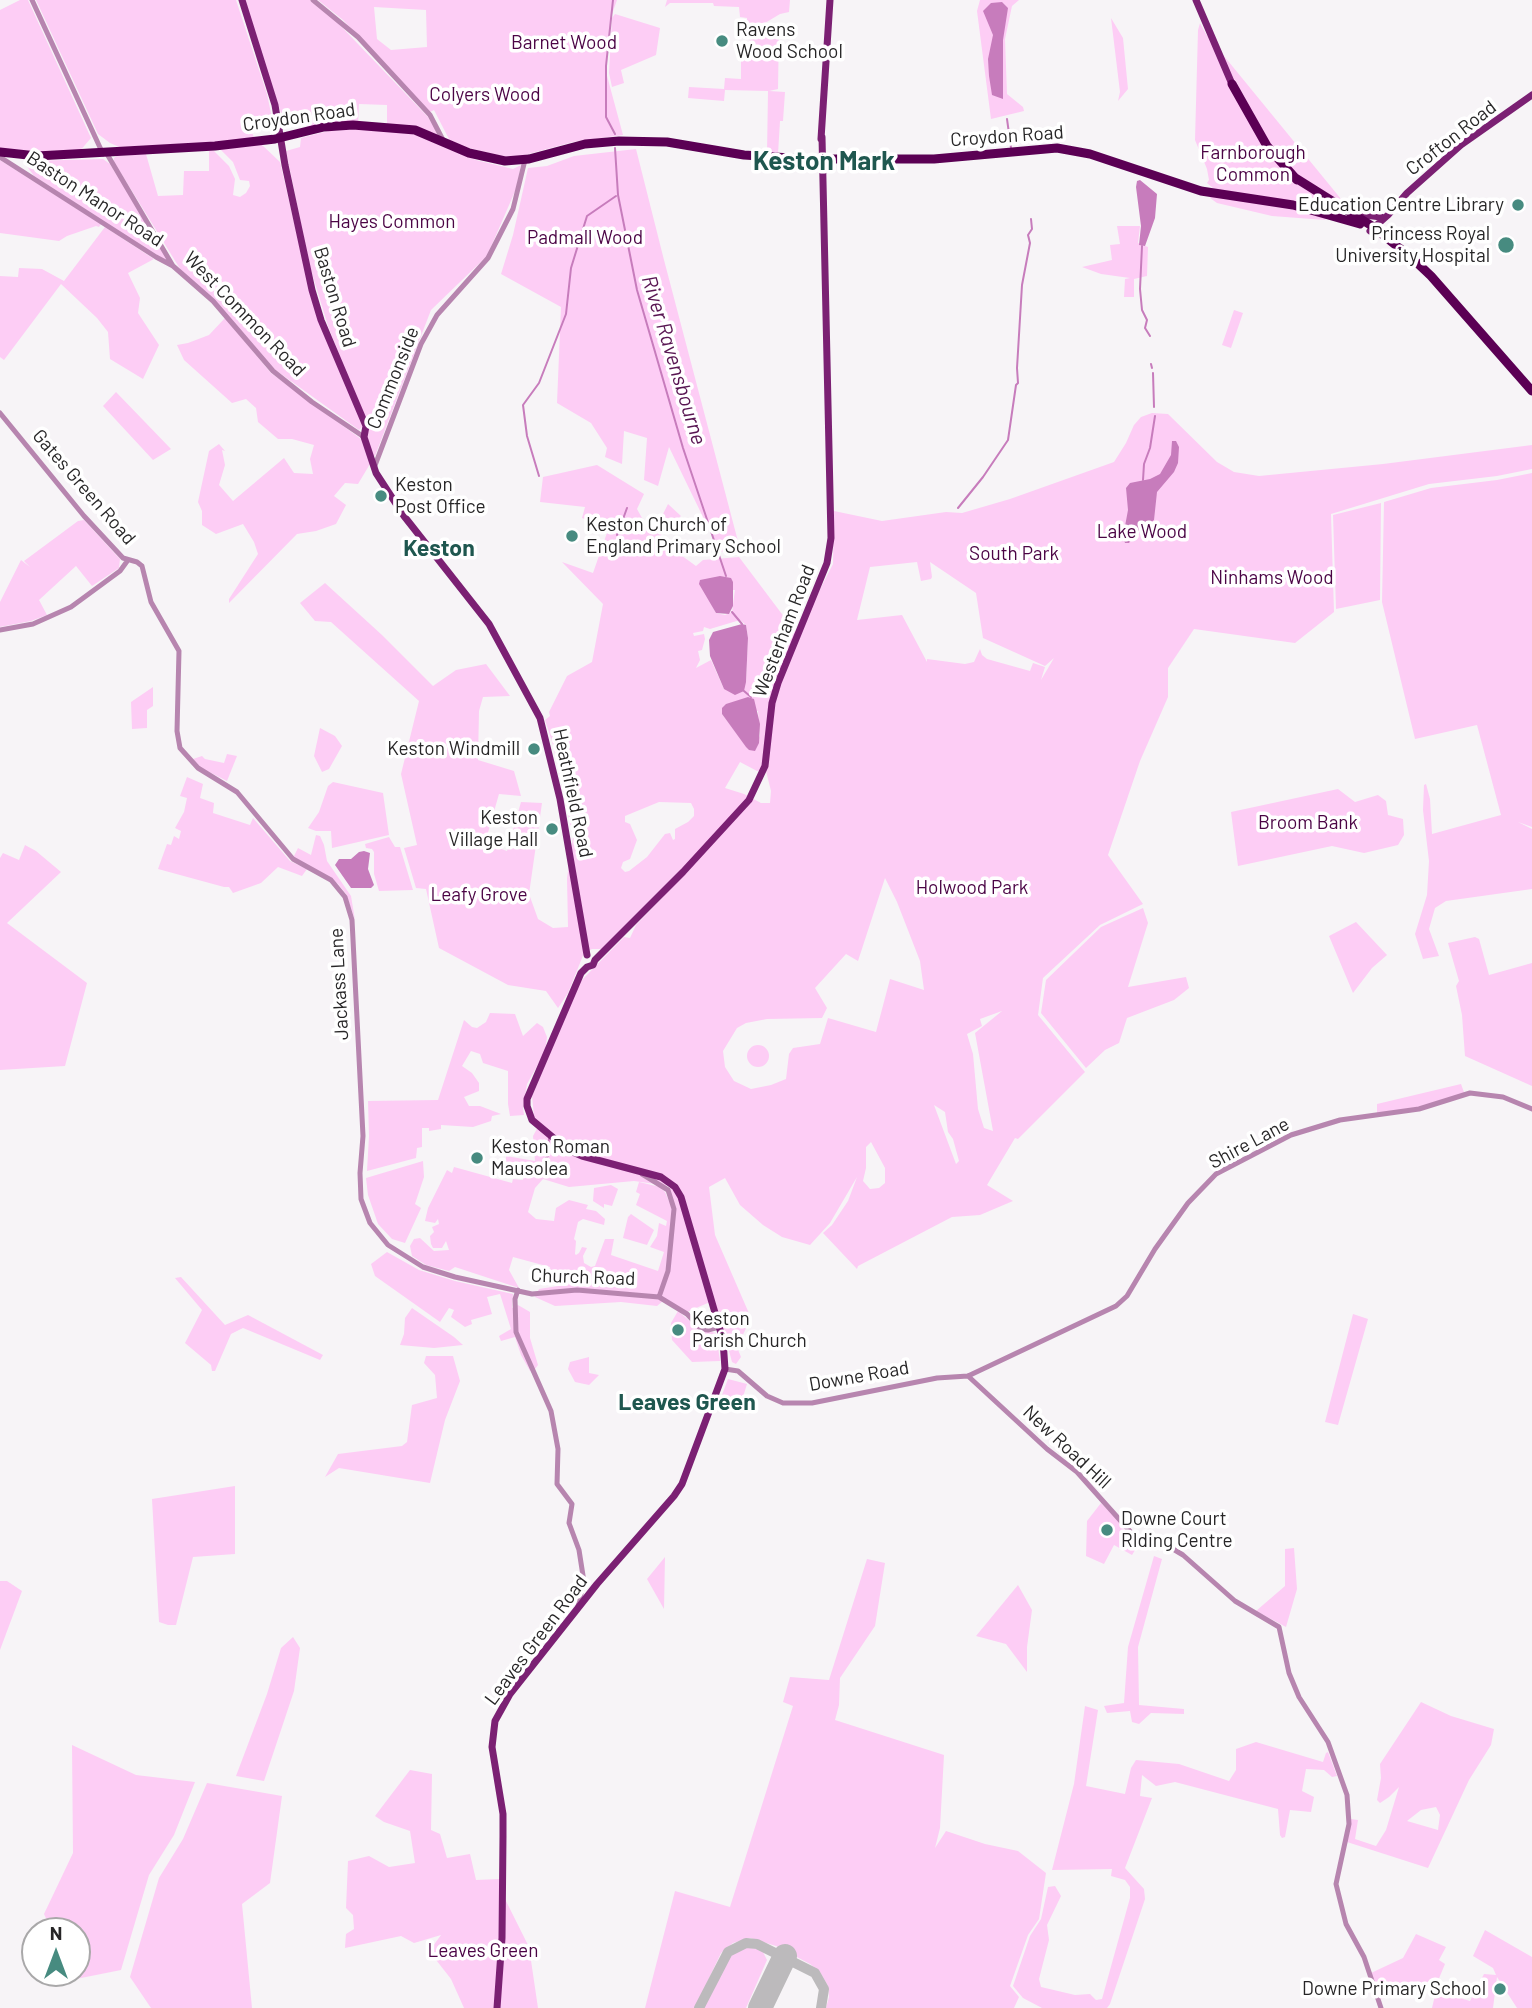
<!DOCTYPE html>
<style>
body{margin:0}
#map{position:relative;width:1532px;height:2008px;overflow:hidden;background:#f7f4f7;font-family:Barlow,sans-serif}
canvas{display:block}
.north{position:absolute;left:21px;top:1917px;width:70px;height:70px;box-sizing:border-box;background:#fff;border:2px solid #a9a8a9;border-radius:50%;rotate:0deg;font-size:19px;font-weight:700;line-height:28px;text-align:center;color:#272627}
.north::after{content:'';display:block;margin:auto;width:24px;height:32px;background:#478b80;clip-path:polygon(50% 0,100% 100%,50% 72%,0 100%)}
</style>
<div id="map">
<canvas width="1532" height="2008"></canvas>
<div class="north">N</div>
</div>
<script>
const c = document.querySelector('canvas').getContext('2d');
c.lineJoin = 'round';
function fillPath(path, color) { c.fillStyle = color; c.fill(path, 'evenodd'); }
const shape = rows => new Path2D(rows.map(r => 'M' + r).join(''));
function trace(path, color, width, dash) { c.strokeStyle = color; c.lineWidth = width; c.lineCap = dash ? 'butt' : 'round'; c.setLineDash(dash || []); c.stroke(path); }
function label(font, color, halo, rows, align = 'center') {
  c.font = font + ' Barlow,sans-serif'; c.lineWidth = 7; c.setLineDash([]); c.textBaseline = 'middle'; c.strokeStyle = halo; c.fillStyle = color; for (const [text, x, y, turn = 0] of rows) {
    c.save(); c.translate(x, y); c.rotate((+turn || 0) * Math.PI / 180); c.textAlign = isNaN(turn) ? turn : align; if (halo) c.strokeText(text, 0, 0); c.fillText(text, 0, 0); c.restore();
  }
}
const green = shape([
 [20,0,28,0,91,138,79,152,28,154,0,148,0,10],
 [36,0,236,0,267,94,272,118,259,121,251,116,245,118,254,137,248,140,124,149,110,143,98,134],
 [244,0,310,0,335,20,428,117,441,139,387,126,387,105,359,104,358,124,308,128,299,112,282,116],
 [318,0,617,0,611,17,606,72,623,135,573,142,510,159,451,143,434,110,430,112,343,20],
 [374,7,426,10,427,47,391,50,377,39],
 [667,0,790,0,789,12,780,14,765,23,747,24,747,18,740,17,739,7,714,6,713,3,670,3,665,7],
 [980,0,1019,0,1012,6,1005,39,1007,94,1023,107,1024,111,991,119,977,11],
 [615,14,660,28,656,55,621,70,624,83,612,87,609,73,612,18],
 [1111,18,1123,38,1128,89,1118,101,1120,92],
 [1200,23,1206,34,1341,199,1325,220,1272,216,1217,203,1210,198,1214,189,1207,183,1209,180,1207,169,1195,140,1198,30],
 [777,28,779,28,778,89,769,91,785,92,783,121,780,121,778,154,767,154,768,91,725,90,724,101,688,98,689,87,724,89,725,78,741,79,741,47,748,47,748,42,757,34],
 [360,129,413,134,476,160,513,169,521,165,516,189,487,256,431,310,375,456,372,455,367,438,368,428,328,326,310,267,286,151,300,147,301,138,328,131],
 [261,144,280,162,312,299,363,426,359,430,274,369,214,299,182,272,114,162,114,158,117,156,146,154,158,196,183,195,184,171,209,171,209,151,214,151,229,166,235,179,233,195,240,197,246,193,250,186,249,181,240,180,233,162,219,148],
 [636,149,664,260,740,549,720,552,669,447,658,486,644,480,647,438,624,431,622,464,605,457,607,448,591,423,557,403,561,307,501,274,513,235,528,168,547,166,574,156],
 [103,159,110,164,173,266,34,176,26,165,28,161],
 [0,160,101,224,99,227,96,226,67,236,59,241,0,233],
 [1117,226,1140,226,1138,243,1148,247,1147,276,1134,279,1134,297,1124,297,1125,279,1130,278,1101,274,1082,267,1112,260,1110,245,1120,244],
 [105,227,154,259,128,273,140,298,138,313,159,345,143,379,110,359,108,332,97,318,61,284,4,360,0,357,0,276,18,277,19,268,42,269,64,281],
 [1234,310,1243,313,1231,348,1222,345],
 [225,318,271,373,361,439,370,464,358,484,345,483,334,496,346,505,336,524,316,531,297,534,229,603,229,599,258,554,254,542,243,524,216,534,202,525,202,511,198,502,209,451,219,444,225,451,222,450,225,465,219,485,233,501,284,458,294,473,313,474,310,459,314,445,292,439,278,439,258,422,256,408,246,399,232,403,184,360,177,345,188,343,209,335],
 [116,392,171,449,153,460,103,406],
 [1152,413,1168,414,1217,462,1234,472,1259,476,1383,464,1532,445,1532,469,1497,476,1429,484,1331,514,1334,612,1295,643,1194,629,1168,668,1168,697,1140,761,1108,855,1143,904,1100,925,1043,978,1038,1015,1085,1072,1018,1139,1015,1138,987,1185,1013,1201,980,1215,952,1217,858,1266,857,1269,823,1233,832,1225,848,1201,857,1177,830,1223,810,1245,782,1237,763,1225,740,1205,725,1178,709,1187,715,1235,751,1318,737,1347,741,1357,736,1364,732,1362,728,1347,726,1347,710,1302,687,1312,663,1301,657,1306,621,1302,555,1306,535,1297,539,1289,558,1286,551,1275,550,1267,513,1257,509,1270,519,1288,455,1267,449,1271,426,1265,412,1256,410,1246,414,1239,420,1238,434,1251,449,1250,446,1241,442,1248,433,1248,431,1244,430,1236,434,1232,432,1227,439,1224,438,1219,435,1223,425,1221,428,1208,447,1170,452,1173,454,1167,512,1183,513,1179,523,1180,523,1172,506,1167,506,1156,535,1161,533,1136,539,1125,534,1116,532,1096,580,982,624,937,630,938,636,925,664,896,660,891,605,949,592,949,584,953,568,993,558,1008,546,991,508,985,439,948,426,889,416,888,404,848,417,845,401,774,419,701,331,622,315,621,300,603,325,583,382,635,433,686,456,670,486,664,510,696,483,697,479,711,478,760,514,771,521,796,499,794,485,843,507,851,521,802,542,803,529,894,538,919,553,928,568,927,567,878,573,837,553,745,545,720,550,716,549,712,567,676,592,662,603,604,562,562,593,573,609,527,582,518,585,507,540,502,543,477,597,465,644,494,637,509,647,527,655,530,668,504,681,516,661,535,664,542,661,548,664,550,667,545,696,566,703,560,739,557,797,634,833,564,834,511,882,521,946,512,962,513,1010,499,1114,462,1126,443,1134,425,1141,417],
 [917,562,921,581,931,579,932,577,930,562,976,593,983,638,1045,666,1054,658,1041,680,1045,667,1033,663,1030,671,987,659,982,655,980,649,974,662,965,664,927,659,927,662,902,615,857,620,870,567],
 [704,590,735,590,732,612,725,615,716,613],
 [740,620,746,625,748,638,746,682,724,689,711,660,696,668,700,660,698,651,702,650,705,639,704,634,694,636,693,633,703,631,704,627,710,629],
 [758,711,760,736,749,750,722,714],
 [740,762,757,771,766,771,771,791,770,803,761,803,744,794,725,788],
 [659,802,691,803,694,809,694,816,688,822,675,829,675,839,673,840,670,833,665,834,647,857,629,871,625,872,621,868,623,862,630,859,637,840,630,824,625,822,625,816],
 [885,878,897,902,920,961,924,990,890,979,876,1032,828,1018,820,1044,793,1048,789,1054,786,1079,771,1085,751,1089,734,1081,725,1067,723,1051,737,1028,746,1023,767,1019,822,1018,827,1008,815,988,846,954,858,961],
 [1002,1011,975,1033,993,1131,984,1128,978,1109,973,1054,967,1034,982,1026,980,1019],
 [934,1105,945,1112,948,1132,953,1139,959,1161,956,1164],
 [871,1142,885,1168,885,1183,879,1188,870,1189,863,1181,866,1168,866,1147],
 [543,1179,569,1187,634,1181,670,1186,669,1201,665,1192,660,1187,639,1182,636,1192,640,1194,636,1205,667,1221,666,1226,659,1223,657,1236,650,1247,664,1252,658,1271,611,1255,614,1239,605,1239,595,1266,591,1267,584,1263,583,1256,587,1248,582,1247,579,1253,576,1255,575,1254,576,1241,574,1239,578,1222,583,1219,604,1225,605,1219,596,1211,586,1209,588,1205,569,1200,556,1208,554,1221,536,1219,528,1212,535,1188],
 [1532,473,1532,827,1518,822,1532,829,1532,889,1446,901,1435,908,1429,929,1439,956,1423,959,1415,934,1427,895,1429,861,1423,810,1424,785,1426,784,1430,799,1432,834,1501,815,1477,725,1415,739,1382,602,1384,502,1431,488,1497,480],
 [1381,503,1380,600,1336,609,1333,515],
 [84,520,120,559,119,568,92,586,76,566,39,600,47,615,31,621,0,627,0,602,21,560,30,567,24,561,78,521],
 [153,687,153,706,147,710,147,728,132,729,131,702],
 [320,728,335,736,342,746,329,769,322,772,314,756],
 [227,754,237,756,227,781,201,768,193,759,202,756,205,759,224,763],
 [187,777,203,784,200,798,214,803,213,813,250,825,253,818,290,861,307,869,302,876,278,867,261,883,233,893,229,887,224,887,158,869,167,844,171,845,174,836,179,839,181,831,175,828,184,812,187,798,180,796],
 [333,782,383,793,389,835,332,848,331,831,316,831,308,828,319,812,328,786],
 [1338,789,1355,802,1378,795,1386,801,1388,815,1403,819,1404,835,1398,845,1364,853,1332,846,1238,866,1231,812],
 [316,835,320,836,324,845,327,861,351,896,355,920,346,894,338,884,293,858,298,848,311,855],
 [389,837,395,847,400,847,413,890,379,891,374,874,374,852,372,849,366,848,365,844],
 [25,845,36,851,61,872,7,923,87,983,65,1066,0,1070,0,858,3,853,19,860],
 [1143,908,1148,923,1128,987,1186,977,1189,988,1174,1000,1127,1018,1119,1043,1105,1050,1086,1068,1041,1013,1046,980,1101,927],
 [1356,922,1387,955,1372,968,1353,993,1329,936],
 [1475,937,1479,939,1489,975,1532,963,1532,1086,1465,1056,1462,1015,1456,986,1459,981,1448,943],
 [490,1013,515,1014,523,1036,537,1023,543,1027,547,1037,545,1052,527,1084,523,1108,524,1115,510,1116,508,1104,508,1071,483,1063,480,1054,471,1051,462,1066,472,1073,479,1083,479,1091,464,1097,469,1106,480,1106,501,1114,492,1116,491,1121,473,1127,441,1125,441,1129,429,1131,429,1128,422,1128,422,1147,417,1148,416,1158,367,1171,369,1136,368,1101,438,1100,464,1020,472,1027,477,1028,486,1022],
 '747 1056a11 11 0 1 1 22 0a11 11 0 1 1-22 0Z',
 [1461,1084,1465,1095,1419,1107,1377,1113,1377,1104],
 [423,1161,424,1177,415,1204,421,1208,405,1243,392,1239,378,1224,368,1195,366,1178],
 [611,1185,618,1189,612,1206,604,1204,604,1208,593,1201,594,1188],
 [631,1214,654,1230,647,1245,623,1238,628,1217],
 [387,1252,419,1270,455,1281,513,1294,512,1308,518,1305,530,1312,530,1338,538,1365,535,1369,530,1371,521,1355,515,1337,501,1341,499,1336,511,1329,500,1294,487,1297,492,1314,471,1320,472,1324,465,1327,451,1317,454,1310,449,1308,440,1322,375,1276,371,1264],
 [181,1277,225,1325,248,1315,323,1355,320,1360,243,1328,231,1334,215,1371,212,1371,211,1365,185,1343,202,1310,175,1278],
 [412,1308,454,1337,463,1345,434,1348,400,1345,404,1334,405,1318],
 [678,1311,699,1329,716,1333,720,1361,692,1362,672,1340,671,1323],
 [1353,1314,1368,1319,1338,1425,1325,1422],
 [426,1356,453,1356,460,1381,445,1420,430,1483,339,1468,325,1477,338,1454,402,1446,407,1442,412,1405,437,1398,435,1375,424,1363],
 [589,1357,589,1373,599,1375,589,1385,575,1382,568,1369,570,1362],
 [728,1379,747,1384,739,1410,719,1403],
 [235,1486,235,1554,193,1557,176,1625,168,1625,159,1622,152,1499],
 [1101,1503,1140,1542,1132,1555,1114,1545,1104,1564,1086,1556,1087,1521],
 [1294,1548,1297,1589,1286,1627,1256,1611,1285,1586,1285,1549],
 [1154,1556,1162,1559,1138,1647,1139,1705,1184,1709,1184,1714,1151,1713,1139,1724,1132,1722,1130,1711,1107,1713,1104,1706,1124,1703,1128,1647],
 [665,1557,664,1609,647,1579],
 [867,1559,885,1563,875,1626,840,1678,839,1705,835,1720,944,1755,940,1828,935,1848,946,1831,985,1844,1018,1851,1046,1873,1039,1919,1028,1935,1010,1986,1019,1997,1014,2008,826,2008,829,1997,828,1986,820,1972,810,1964,776,1946,750,1938,733,1943,721,1953,695,2008,645,2008,675,1891,730,1907,793,1706,783,1702,790,1677,829,1680],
 [0,1581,7,1581,22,1591,0,1650],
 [1018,1585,1032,1610,1027,1647,1027,1672,1006,1644,976,1636],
 [293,1637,300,1648,294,1691,264,1781,236,1776,267,1694,281,1648],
 [1421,1702,1451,1716,1494,1729,1491,1745,1469,1780,1428,1868,1347,1842,1351,1819,1358,1820,1355,1839,1376,1846,1386,1830,1399,1787,1389,1797,1380,1803,1377,1800,1381,1778,1380,1764],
 [1436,1807,1440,1815,1438,1830,1407,1821,1421,1810],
 [1085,1706,1098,1710,1086,1786,1125,1794,1131,1768,1136,1760,1179,1764,1229,1781,1236,1770,1236,1749,1256,1742,1323,1762,1326,1753,1328,1752,1337,1776,1332,1777,1324,1770,1306,1769,1302,1791,1314,1797,1311,1812,1290,1810,1285,1837,1282,1838,1280,1835,1278,1809,1175,1782,1156,1786,1142,1775,1140,1796,1152,1798,1125,1868,1144,1889,1145,1899,1110,2004,1107,2008,1042,2008,1023,1998,1013,1986,1030,1936,1041,1919,1048,1887,1055,1886,1061,1896,1047,1925,1049,1940,1039,1979,1041,1987,1075,1995,1090,1994,1096,2000,1102,1999,1130,1898,1130,1887,1125,1880,1111,1876,1112,1869,1052,1870,1074,1784],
 [72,1745,136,1775,195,1782,174,1835,149,1875,121,1970,76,1979,73,1973,77,1973,77,1931,52,1931,44,1914,73,1853],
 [410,1770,432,1774,431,1830,440,1834,447,1858,470,1854,476,1880,499,1879,499,1887,529,1947,538,2008,464,2008,451,1979,433,1956,433,1946,441,1935,414,1943,401,1936,345,1948,346,1934,354,1929,353,1915,346,1908,348,1861,369,1856,389,1867,415,1863,410,1831,384,1822,375,1816],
 [207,1783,282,1796,270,1883,242,1904,252,2008,151,2008,130,1977,159,1878,183,1839],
 [1485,1930,1532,1957,1532,2008,1517,2008,1497,1977,1493,2008,1432,2008,1436,1991,1470,2001,1484,1974,1496,1975,1493,1968,1473,1956],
 [1416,1934,1446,1947,1439,1960,1445,1964,1435,1988,1380,1999,1371,1973,1403,1958],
 [746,1947,762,1950,767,1960,746,2008,704,2008,729,1957,736,1951]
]);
const water = shape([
 [991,3,1002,2,1008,8,1003,40,1003,99,992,95,989,76,988,59,993,35,983,11],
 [1140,180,1157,194,1155,218,1145,246,1139,245,1141,226,1136,187,1137,181],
 [1172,441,1176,441,1179,447,1178,463,1174,472,1157,492,1154,520,1135,534,1129,543,1125,543,1123,537,1128,510,1126,488,1130,483,1150,479,1160,474,1171,455],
 [720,576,731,578,733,582,733,606,729,614,716,613,699,584,700,580],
 [742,624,746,625,748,638,746,682,744,691,735,695,724,689,710,656,709,640,713,632],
 [748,697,754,699,760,724,759,743,755,751,749,750,746,747,722,714,722,708,726,704],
 [364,851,370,853,368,869,374,885,371,888,351,888,335,865,339,859,351,859,359,852]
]);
const stream = shape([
 [613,0,606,66,606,117,615,134],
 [1007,119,1011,148],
 [615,148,618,195,637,290,683,448,726,576],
 [1142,246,1140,289,1142,310,1147,320,1145,328,1150,336],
 [1151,364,1152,368],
 [1153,373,1154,407],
 [539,476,527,436,523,405,539,383,566,314,571,268,587,216,616,196],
 [1143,480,1144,464,1150,448,1155,416],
 [958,508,983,477,1008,440,1016,385,1018,383,1017,368,1022,285,1030,243,1028,235,1032,229,1031,219],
 [623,519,627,508],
 [617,535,622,521],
 [732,612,742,624],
 [744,691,751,697],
 [547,1169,545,1159,548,1156,549,1138]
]);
const taxiway = shape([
 [699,2008,728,1952,746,1943,757,1944,815,1973,824,1989,821,2008]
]);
const runway = shape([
 [760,2008,785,1956]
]);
const minor = shape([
 [32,0,103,154],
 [313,0,358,37,430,115,443,140],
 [107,154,173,266,213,301,273,371,312,402,364,437],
 [0,157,156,257,173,266],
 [0,413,84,516,123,558,137,562,142,566,151,602,179,651,177,731,180,748,198,768,237,792,293,859,331,880,345,897,352,920,363,1136,360,1173,361,1199,370,1223,388,1245,423,1267,455,1277,532,1294,577,1290,659,1297,687,1314,701,1329,708,1330,719,1327],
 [374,468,421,344,437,315,488,258,513,209,525,160],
 [0,630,33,624,71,607,120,571,128,560],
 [642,1174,668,1190,674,1209,668,1271,659,1297],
 [518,1290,515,1299,516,1332,551,1411,558,1449,557,1484,572,1504,569,1523,579,1550,584,1582,578,1606],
 [725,1369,738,1371,767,1396,783,1403,812,1403,937,1378,968,1376,1116,1306,1127,1296,1155,1249,1188,1203,1216,1174,1291,1135,1340,1120,1419,1109,1470,1093,1503,1097,1532,1109],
 [968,1376,1047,1449,1077,1472,1136,1538,1173,1549,1183,1555,1235,1601,1279,1627,1289,1673,1299,1697,1328,1742,1347,1795,1349,1824,1336,1884,1346,1924,1364,1957,1381,2008]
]);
const major = shape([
 [242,0,275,105,285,165,312,290,321,320,366,426,364,437,376,473,404,516,489,624,540,718,560,799,587,955],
 [1196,0,1232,84],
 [821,139,830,0],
 [1357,214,1381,217],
 [1370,231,1388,215,1407,193,1461,145,1532,95],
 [497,2008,502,1938,503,1836,503,1814,492,1747,495,1721,510,1694,597,1584,674,1496,682,1484,725,1369,723,1340,681,1197,675,1187,661,1177,582,1156,568,1150,532,1120,527,1106,527,1099,581,973,587,967,593,965,595,960,683,872,749,800,765,766,772,703,778,683,827,563,831,538,822,137]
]);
const highway = shape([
 [1232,84,1267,146,1297,180],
 [0,152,37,156,215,146,275,139,324,127,353,125,415,130,469,153,505,161,529,159,585,144,619,141,667,142,744,155,806,159,934,159,1057,148,1090,154,1201,191,1293,205,1360,224],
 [1294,177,1372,226,1413,259,1431,276,1532,391]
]);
const markers = [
 [722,41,7,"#478b80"],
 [1518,205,7,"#478b80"],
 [1506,245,9,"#478b80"],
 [381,496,7,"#478b80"],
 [572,536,7,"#478b80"],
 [534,749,7,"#478b80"],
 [552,829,7,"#478b80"],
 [477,1158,7,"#478b80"],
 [678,1330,7,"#478b80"],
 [1107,1530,7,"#478b80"],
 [1500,1989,7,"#478b80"]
];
const poiNames = [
 ["Ravens",736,30],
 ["Wood School",736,52],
 ["Education Centre Library",1504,205,"right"],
 ["Princess Royal",1490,234,"right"],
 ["University Hospital",1490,256,"right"],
 ["Keston",395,485],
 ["Post Office",395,507],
 ["Keston Church of",586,525],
 ["England Primary School",586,547],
 ["Keston Windmill",520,749,"right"],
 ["Keston",538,818,"right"],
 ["Village Hall",538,840,"right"],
 ["Keston Roman",491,1147],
 ["Mausolea",491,1169],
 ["Keston",692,1319],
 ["Parish Church",692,1341],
 ["Downe Court",1121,1519],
 ["RIding Centre",1121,1541],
 ["Downe Primary School",1486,1989,"right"]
];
const parkNames = [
 ["Barnet Wood",564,43],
 ["Colyers Wood",485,95],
 ["Farnborough",1253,153],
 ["Common",1253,175],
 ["Hayes Common",392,222],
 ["Padmall Wood",585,238],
 ["Lake Wood",1142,532],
 ["South Park",1014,554],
 ["Ninhams Wood",1272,578],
 ["Broom Bank",1308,823],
 ["Holwood Park",972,888],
 ["Leafy Grove",479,895],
 ["Leaves Green",483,1951]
];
const streetNames = [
 ["Croydon Road",299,117,-8],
 ["Croydon Road",1007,136,-4],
 ["Crofton Road",1451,138,-38],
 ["Baston Manor Road",95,199,33],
 ["Baston Road",335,297,73],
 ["West Common Road",245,314,46],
 ["Commonside",393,378,-68],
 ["Gates Green Road",84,487,49],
 ["Westerham Road",784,631,-69],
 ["Heathfield Road",573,793,78],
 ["Jackass Lane",339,984,-93],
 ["Shire Lane",1249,1143,-28],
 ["Church Road",583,1277,2],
 ["Downe Road",859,1376,-10],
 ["New Road Hill",1067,1447,43],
 ["Leaves Green Road",536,1640,-53]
];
const waterNames = [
 ["River Ravensbourne",674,360,73]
];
const quarterNames = [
 ["Keston",439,548],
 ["Leaves Green",687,1402]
];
const districtNames = [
 ["Keston Mark",824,161]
];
fillPath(green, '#fdcdf5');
fillPath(water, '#c77cbc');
trace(stream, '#c77cbc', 2);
trace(taxiway, '#bcbabc', 10);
trace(runway, '#bcbabc', 24);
trace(minor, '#b785af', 5);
trace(major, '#7b2073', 7);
trace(highway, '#5b0054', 9);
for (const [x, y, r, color] of markers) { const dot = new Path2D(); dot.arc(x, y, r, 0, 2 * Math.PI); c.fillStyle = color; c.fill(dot); trace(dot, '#fff', 2.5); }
label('19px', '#272627', '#fff', poiNames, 'left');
label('19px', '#4b0445', '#fff', parkNames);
label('19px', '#272627', '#fff', streetNames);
label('italic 21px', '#581552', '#fff', waterNames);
label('bold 23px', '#1f574f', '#fff', quarterNames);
label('bold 26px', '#1f574f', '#fff', districtNames);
</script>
